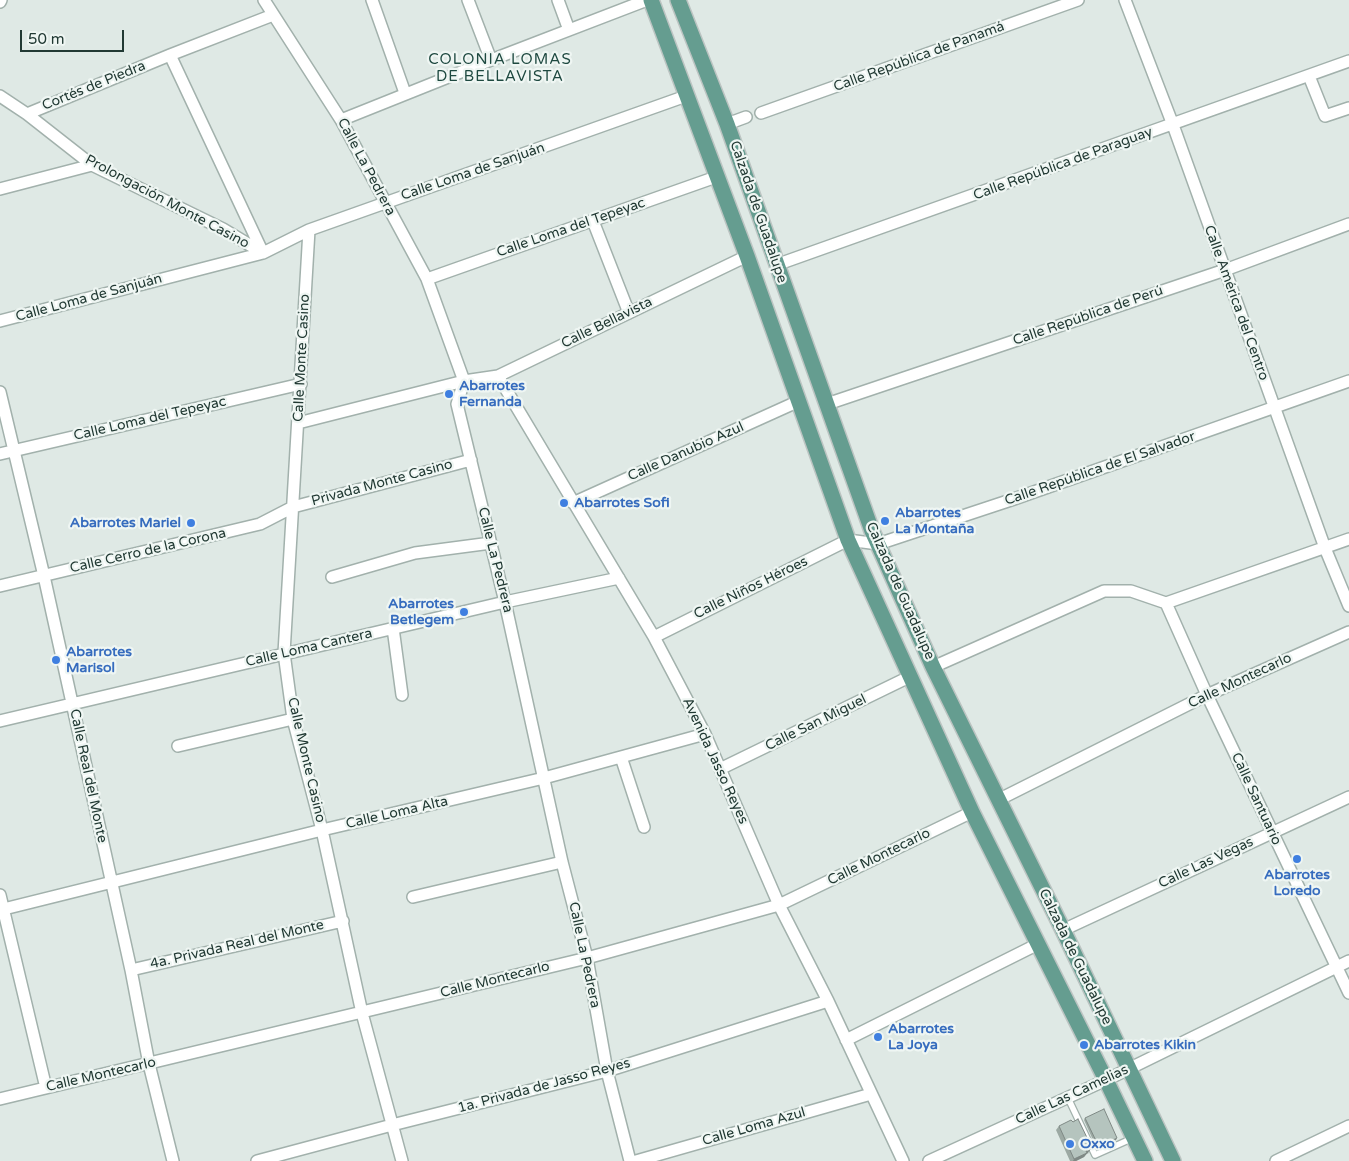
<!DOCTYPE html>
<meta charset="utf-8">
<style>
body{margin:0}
#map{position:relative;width:1349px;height:1161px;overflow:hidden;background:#dfe9e5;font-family:"Varela Round",sans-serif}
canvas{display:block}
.scale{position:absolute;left:20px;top:30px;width:104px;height:22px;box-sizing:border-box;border:2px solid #213933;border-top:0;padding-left:6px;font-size:15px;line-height:18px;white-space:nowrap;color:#213933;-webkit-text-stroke:4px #eff6f3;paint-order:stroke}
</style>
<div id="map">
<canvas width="1349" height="1161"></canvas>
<div class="scale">50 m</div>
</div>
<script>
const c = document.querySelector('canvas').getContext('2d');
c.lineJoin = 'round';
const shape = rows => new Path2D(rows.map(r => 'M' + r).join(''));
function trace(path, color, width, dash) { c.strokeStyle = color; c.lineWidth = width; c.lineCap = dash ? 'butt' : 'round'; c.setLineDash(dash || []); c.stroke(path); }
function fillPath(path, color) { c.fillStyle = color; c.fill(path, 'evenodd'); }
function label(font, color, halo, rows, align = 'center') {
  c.font = font + ' "Varela Round",sans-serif'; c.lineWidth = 4.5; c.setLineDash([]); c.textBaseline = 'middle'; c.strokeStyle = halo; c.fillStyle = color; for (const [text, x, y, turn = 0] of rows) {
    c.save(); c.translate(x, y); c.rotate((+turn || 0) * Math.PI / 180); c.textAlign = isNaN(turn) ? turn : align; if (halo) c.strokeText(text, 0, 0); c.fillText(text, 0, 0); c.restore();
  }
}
const service = shape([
 [1068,1098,1095,1155,1133,1138]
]);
const minor = shape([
 [264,0,341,120,427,279,464,381,457,404,505,602,562,862,587,958,607,1071,630,1161],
 [372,0,405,93],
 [468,0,491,60],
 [558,0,569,30],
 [1125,0,1173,125,1325,548,1349,606],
 [0,2,1,0],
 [170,55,263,253],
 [1309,76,1325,116,1349,108],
 [0,96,27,114,92,165,223,229,263,253],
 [761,113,1078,0],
 [27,114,170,55,273,15],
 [341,120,491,60,647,0],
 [727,124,746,117],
 [0,189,92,165],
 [593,221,629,313],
 [309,230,284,653,293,719,322,830,362,1013,402,1161],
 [776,265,1349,61],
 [427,279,716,177],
 [0,321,263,253,309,230,686,96],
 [498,376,654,637,705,734,779,905,828,1001,903,1161],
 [0,392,44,576,131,970,149,1064,173,1161],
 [827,404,1225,270,1349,224],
 [298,423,464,381,498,376,747,256],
 [0,454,301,384],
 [573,503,799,401],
 [332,577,415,553,491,543],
 [0,586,260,524,293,507,471,460],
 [1166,603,1207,695,1349,993],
 [393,628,402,695],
 [654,637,848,540,878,544,1014,499,1349,381],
 [933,667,1104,591,1131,591,1166,603,1349,539],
 [0,721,505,602,619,578],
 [178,746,293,719],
 [621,757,644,827],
 [722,768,909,677],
 [998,800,1207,695,1349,632],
 [0,895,46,1088],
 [413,897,562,862],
 [0,910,322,830,544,778,705,734],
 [1063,930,1349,797],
 [131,970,343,921],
 [846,1040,1038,944],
 [0,1099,587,958,779,905,972,812],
 [257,1161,392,1125,607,1071,828,1001],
 [636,1161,871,1094],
 [929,1161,1106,1080,1349,961],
 [1276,1161,1349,1126]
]);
const primary = shape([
 [651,0,747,256,848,540,972,812,1106,1080,1145,1161],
 [678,0,727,124,872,531,933,667,1063,930,1173,1161]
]);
const wall = shape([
 [1085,1118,1116,1140,1097,1149,1084,1120],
 [1059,1126,1089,1153,1086,1154,1084,1157,1076,1161,1070,1161,1056,1130]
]);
const shadedWall = shape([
 [1117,1138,1116,1140,1097,1149,1099,1147],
 [1092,1148,1084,1157,1076,1161,1073,1161,1074,1159]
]);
const building = shape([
 [1104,1109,1117,1138,1099,1147,1085,1118,1104,1109],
 [1078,1119,1092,1148,1086,1151,1087,1153,1074,1159,1059,1126,1071,1120,1073,1122,1078,1119]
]);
const markers = [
 [449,394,5,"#3f7fe0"],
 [564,503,5,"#3f7fe0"],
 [885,521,5,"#3f7fe0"],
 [191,523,5,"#3f7fe0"],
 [464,612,5,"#3f7fe0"],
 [56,660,5,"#3f7fe0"],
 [1297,859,5,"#3f7fe0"],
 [878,1037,5,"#3f7fe0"],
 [1084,1045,5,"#3f7fe0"],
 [1070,1144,5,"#3f7fe0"]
];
const streetNames = [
 ["Calle República de Panamá",919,57,-20],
 ["Cortés de Piedra",94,86,-22],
 ["Calle República de Paraguay",1063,164,-20],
 ["Calle La Pedrera",366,167,62],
 ["Calle Loma de Sanjuán",473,172,-19],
 ["Prolongación Monte Casino",167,202,28],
 ["Calzada de Guadalupe",758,212,71],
 ["Calle Loma del Tepeyac",571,228,-19],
 ["Calle Loma de Sanjuán",89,298,-15],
 ["Calle América del Centro",1236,303,70],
 ["Calle República de Perú",1088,316,-19],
 ["Calle Bellavista",607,323,-26],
 ["Calle Monte Casino",302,358,-87],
 ["Calle Loma del Tepeyac",150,419,-13],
 ["Calle Danubio Azul",686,452,-24],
 ["Calle República de El Salvador",1100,469,-19],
 ["Privada Monte Casino",382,483,-15],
 ["Calle Cerro de la Corona",148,551,-13],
 ["Calle La Pedrera",495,560,76],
 ["Calle Niños Héroes",751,588,-26],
 ["Calzada de Guadalupe",900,591,66],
 ["Calle Loma Cantera",309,648,-13],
 ["Calle Montecarlo",1240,681,-25],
 ["Calle San Miguel",816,723,-26],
 ["Calle Monte Casino",306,760,77],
 ["Avenida Jasso Reyes",715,761,65],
 ["Calle Real del Monte",88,776,78],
 ["Calle Santuario",1256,799,65],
 ["Calle Loma Alta",397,813,-13],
 ["Calle Montecarlo",879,857,-26],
 ["Calle Las Vegas",1206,863,-25],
 ["4a. Privada Real del Monte",237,945,-13],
 ["Calle La Pedrera",584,955,78],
 ["Calzada de Guadalupe",1075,957,64],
 ["Calle Montecarlo",495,980,-14],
 ["Calle Montecarlo",101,1075,-13],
 ["1a. Privada de Jasso Reyes",544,1086,-15],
 ["Calle Las Camelias",1072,1095,-25],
 ["Calle Loma Azul",754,1127,-16]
];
const shopNames = [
 ["Abarrotes",459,386],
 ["Fernanda",459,402],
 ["Abarrotes Sofi",574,503],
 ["Abarrotes",895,513],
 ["La Montaña",895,529],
 ["Abarrotes Mariel",181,523,"right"],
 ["Abarrotes",454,604,"right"],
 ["Betlegem",454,620,"right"],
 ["Abarrotes",66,652],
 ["Marisol",66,668],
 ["Abarrotes",1297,875,"center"],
 ["Loredo",1297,891,"center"],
 ["Abarrotes",888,1029],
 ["La Joya",888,1045],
 ["Abarrotes Kikin",1094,1045],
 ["Oxxo",1080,1144]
];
const neighbourhoodNames = [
 ["COLONIA LOMAS",500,60],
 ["DE BELLAVISTA",500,77]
];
trace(service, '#a2b1ac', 8);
trace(minor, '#a2b1ac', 14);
trace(primary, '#bcc4c2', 18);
trace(service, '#fff', 5.5);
trace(minor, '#fff', 11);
trace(primary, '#659d90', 15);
fillPath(wall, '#9ca9a3');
fillPath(shadedWall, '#7f8985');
fillPath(building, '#b5c4be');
trace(building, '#7f8985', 1);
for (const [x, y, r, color] of markers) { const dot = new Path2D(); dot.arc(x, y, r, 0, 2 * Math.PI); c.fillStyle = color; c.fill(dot); trace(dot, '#eff6f3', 2); }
label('14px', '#213933', '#eff6f3', streetNames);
label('bold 14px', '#366cbe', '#eff6f3', shopNames, 'left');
c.letterSpacing = '1px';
label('15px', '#1e4940', '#eff6f3', neighbourhoodNames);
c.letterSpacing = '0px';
</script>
